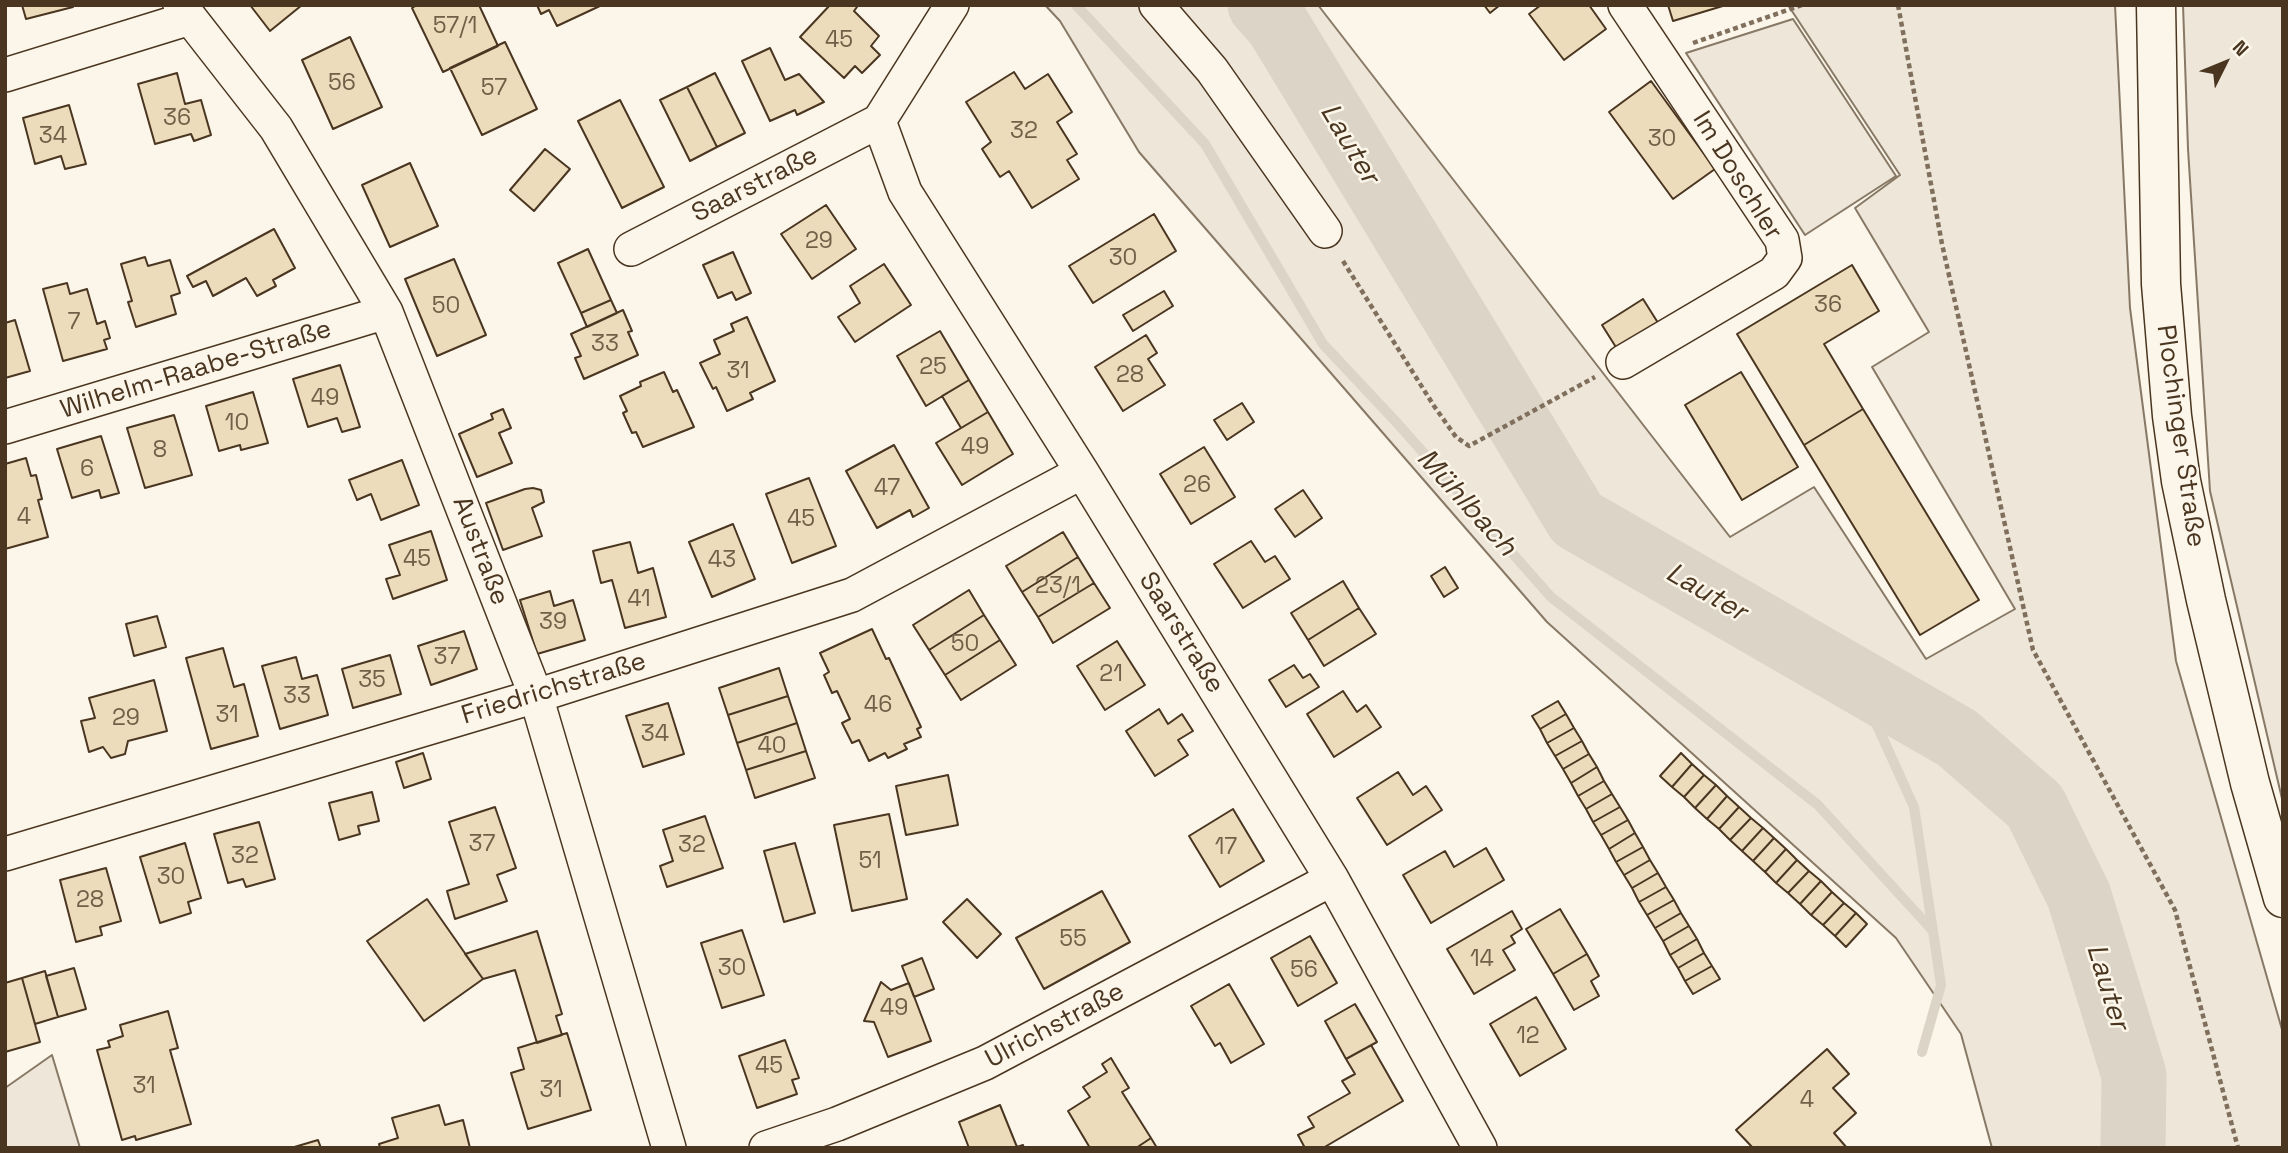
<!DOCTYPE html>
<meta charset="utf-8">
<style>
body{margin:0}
#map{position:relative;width:2288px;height:1153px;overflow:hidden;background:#fbf6e9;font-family:"Space Grotesk",sans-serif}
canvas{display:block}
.frame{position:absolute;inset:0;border:7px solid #4a3520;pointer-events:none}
.north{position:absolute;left:2190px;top:28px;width:70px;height:70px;-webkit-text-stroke:5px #fbf6e9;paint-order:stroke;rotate:47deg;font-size:19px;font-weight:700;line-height:28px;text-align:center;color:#4a3520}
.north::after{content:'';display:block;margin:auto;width:24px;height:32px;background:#4a3520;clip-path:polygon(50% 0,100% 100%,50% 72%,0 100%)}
</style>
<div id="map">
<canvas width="2288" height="1153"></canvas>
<div class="frame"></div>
<div class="north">N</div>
</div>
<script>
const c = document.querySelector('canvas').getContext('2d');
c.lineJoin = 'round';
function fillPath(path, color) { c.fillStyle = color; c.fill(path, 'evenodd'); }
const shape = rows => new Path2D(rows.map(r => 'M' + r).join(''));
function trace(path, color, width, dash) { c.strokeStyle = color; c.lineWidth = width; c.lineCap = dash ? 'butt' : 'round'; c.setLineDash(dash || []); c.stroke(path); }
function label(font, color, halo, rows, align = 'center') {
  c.font = font + ' "Space Grotesk",sans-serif'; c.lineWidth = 5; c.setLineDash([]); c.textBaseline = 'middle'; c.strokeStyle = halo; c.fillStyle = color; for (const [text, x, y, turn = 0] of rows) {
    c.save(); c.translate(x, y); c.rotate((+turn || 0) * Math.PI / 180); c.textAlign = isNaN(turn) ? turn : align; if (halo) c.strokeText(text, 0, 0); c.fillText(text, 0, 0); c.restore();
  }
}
const green = shape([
 [1045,5,1318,5,1730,537,1814,487,1926,659,2015,609,1872,367,1929,332,1855,208,1900,175,1788,5,2115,5,2130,308,2176,661,2283,1033,2283,1148,1992,1148,1961,1034,1896,938,1547,622,1139,152,1060,21,1045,5],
 [2183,5,2283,5,2283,803,2210,491,2188,149,2183,5],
 [1793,19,1896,176,1805,235,1686,53,1793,19],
 [52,1055,80,1148,5,1148,5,1088,52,1055]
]);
const stream = shape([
 [1076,5,1205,144,1323,344,1398,424,1551,597,1818,805,1933,931,1941,985,1922,1052],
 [1856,679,1914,807,1933,931]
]);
const river = shape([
 [1260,5,1277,24,1577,519,1957,738,2035,806,2079,896,2134,1075,2133,1148]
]);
const building = shape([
 [22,5,72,5,73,7,26,19,22,5],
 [250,5,302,5,270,31,250,5],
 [417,5,479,5,498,46,443,72,412,8,417,5],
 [537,5,602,5,557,26,549,10,541,14,537,5],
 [830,5,855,5,857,7,854,11,879,36,871,46,880,55,862,73,855,66,844,78,800,37,830,5],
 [1484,5,1500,5,1490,13,1484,5],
 [1541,5,1589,5,1606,29,1564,60,1529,14,1541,5],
 [1668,5,1726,5,1673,21,1668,5],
 [350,37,382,107,333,129,302,60,350,37],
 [505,42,537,109,482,135,450,68,505,42],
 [770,48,785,80,799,74,824,102,797,115,795,110,770,121,742,61,770,48],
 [1014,72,1025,89,1048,74,1072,112,1057,122,1077,154,1067,160,1079,179,1032,208,1009,171,1000,177,982,149,991,142,966,102,1014,72],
 [177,73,185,104,201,100,211,135,194,141,191,134,155,144,138,84,177,73],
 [715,73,745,133,717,147,687,87,715,73],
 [1651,81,1715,169,1673,199,1609,112,1651,81],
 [687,87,717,147,690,161,660,100,687,87],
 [620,100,664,187,622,208,578,121,620,100],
 [69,105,86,164,65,169,61,156,35,164,23,118,69,105],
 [545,149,570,169,534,211,510,190,545,149],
 [410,163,438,226,390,247,362,185,410,163],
 [826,205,856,249,812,279,781,234,826,205],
 [1154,214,1176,251,1093,303,1069,266,1154,214],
 [274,229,295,268,273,280,276,286,257,296,246,278,213,296,206,281,193,287,187,276,274,229],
 [588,249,611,300,581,313,558,263,588,249],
 [733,252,751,293,736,300,732,292,718,298,703,265,733,252],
 [145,257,148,266,170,260,180,293,171,296,176,314,136,327,128,302,132,301,121,264,145,257],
 [454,259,486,335,437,356,405,279,454,259],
 [884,264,911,305,855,342,838,317,860,303,850,286,884,264],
 [1852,265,1879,311,1824,344,1863,409,1804,445,1737,334,1852,265],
 [67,283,70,294,87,289,97,324,105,321,110,338,104,340,107,349,63,361,43,289,67,283],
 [1164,291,1173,306,1133,331,1123,315,1164,291],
 [1643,299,1660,326,1619,352,1602,325,1643,299],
 [611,300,617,313,587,327,581,313,611,300],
 [623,310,632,331,628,332,638,355,584,379,575,358,581,356,571,334,623,310],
 [747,317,775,381,750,393,753,399,727,411,716,387,713,389,700,363,720,354,714,340,734,331,731,324,747,317],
 [15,320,30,371,5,378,5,323,15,320],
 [940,331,969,380,926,406,897,356,940,331],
 [1146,335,1157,353,1148,359,1165,385,1123,411,1095,367,1146,335],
 [340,365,360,427,342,432,337,418,308,427,293,379,340,365],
 [664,372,673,392,677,390,694,427,643,447,636,432,632,433,623,413,627,411,620,396,641,386,640,382,664,372],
 [1741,372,1798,467,1742,500,1685,405,1741,372],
 [969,380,988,412,961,428,942,396,969,380],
 [253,392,268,443,241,450,240,445,219,451,206,406,253,392],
 [1242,403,1254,422,1227,440,1214,420,1242,403],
 [503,409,511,428,499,433,512,463,477,477,459,434,493,419,491,414,503,409],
 [1863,409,1979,600,1920,635,1804,445,1863,409],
 [988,412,1013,454,962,485,936,443,988,412],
 [174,415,192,475,145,488,127,428,174,415],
 [101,436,119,493,101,498,99,490,72,498,57,449,101,436],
 [894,445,929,508,913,517,910,510,877,528,846,471,894,445],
 [1204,447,1235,497,1191,524,1160,474,1204,447],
 [26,458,31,476,36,475,42,499,38,500,48,537,5,549,5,464,26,458],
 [402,460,419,505,381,520,371,494,357,500,349,480,402,460],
 [809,478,836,546,792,563,766,494,809,478],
 [533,488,541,490,544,502,532,508,542,536,503,550,486,503,525,489,533,488],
 [1303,490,1322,518,1295,537,1275,509,1303,490],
 [733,524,755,579,712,597,689,542,733,524],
 [431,531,447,580,393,599,386,579,400,575,389,545,431,531],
 [1063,532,1078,557,1022,592,1006,566,1063,532],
 [1251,541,1265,562,1275,556,1290,579,1243,608,1214,564,1251,541],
 [630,542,638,573,653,568,666,617,625,628,612,580,601,583,593,551,630,542],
 [1078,557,1094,583,1038,617,1022,592,1078,557],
 [1445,567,1458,588,1444,597,1431,576,1445,567],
 [1343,581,1359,608,1308,640,1291,613,1343,581],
 [1094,583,1110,608,1053,643,1038,617,1094,583],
 [969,590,984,615,929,650,913,625,969,590],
 [550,591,554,606,573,600,585,640,537,654,520,600,550,591],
 [1359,608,1376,634,1324,666,1308,640,1359,608],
 [984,615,1000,640,945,675,929,650,984,615],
 [157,616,166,647,134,656,126,624,157,616],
 [872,629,886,659,889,658,921,727,917,729,921,737,904,744,907,749,888,758,885,753,869,761,859,740,852,743,842,723,850,719,837,691,832,693,824,675,829,672,820,653,872,629],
 [464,631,477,669,431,685,418,646,464,631],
 [1000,640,1016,665,961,700,945,675,1000,640],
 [1117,641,1145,685,1105,710,1077,666,1117,641],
 [223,648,234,687,244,684,258,736,211,749,186,658,223,648],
 [390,655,401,694,353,708,342,669,390,655],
 [296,657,302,679,317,675,328,715,280,729,262,666,296,657],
 [1294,665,1303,678,1310,674,1319,687,1286,707,1269,680,1294,665],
 [779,668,788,696,728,715,719,688,779,668],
 [154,680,167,731,128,741,125,754,111,758,103,747,89,752,81,721,95,718,89,698,154,680],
 [1343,691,1357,712,1366,705,1381,727,1334,757,1307,714,1343,691],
 [788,696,797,723,737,743,728,715,788,696],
 [1558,701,1566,714,1540,729,1532,716,1558,701],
 [668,703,684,754,643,767,626,716,668,703],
 [1159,709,1168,724,1182,714,1193,731,1178,740,1188,755,1155,776,1126,731,1159,709],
 [1566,714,1574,728,1547,743,1540,729,1566,714],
 [797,723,806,751,746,770,737,743,797,723],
 [1574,728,1582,741,1555,756,1547,743,1574,728],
 [1582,741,1589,754,1563,769,1555,756,1582,741],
 [806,751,815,778,755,798,746,770,806,751],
 [423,753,431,779,404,788,396,762,423,753],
 [1681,753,1692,764,1672,787,1660,776,1681,753],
 [1589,754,1597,767,1571,783,1563,769,1589,754],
 [1692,764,1704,775,1684,797,1672,787,1692,764],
 [1597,767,1604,781,1578,796,1571,783,1597,767],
 [1398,772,1413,795,1426,786,1442,810,1387,845,1357,798,1398,772],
 [948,775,958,825,906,835,896,786,948,775],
 [1704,775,1716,785,1695,808,1684,797,1704,775],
 [1604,781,1612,794,1586,809,1578,796,1604,781],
 [1716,785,1727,796,1707,819,1695,808,1716,785],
 [372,792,379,821,358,826,360,834,339,840,329,803,372,792],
 [1612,794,1620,807,1593,822,1586,809,1612,794],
 [1727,796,1739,807,1719,829,1707,819,1727,796],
 [495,807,516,868,497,875,507,901,455,919,447,891,469,884,449,822,495,807],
 [1620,807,1628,820,1601,835,1593,822,1620,807],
 [1739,807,1751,818,1730,840,1719,829,1739,807],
 [1233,809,1264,861,1220,887,1189,836,1233,809],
 [889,814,907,899,852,911,834,825,889,814],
 [705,816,723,868,667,887,660,866,673,861,663,830,705,816],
 [1751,818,1763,828,1742,851,1730,840,1751,818],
 [1628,820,1635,833,1609,849,1601,835,1628,820],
 [259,822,275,879,246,887,243,879,228,883,214,834,259,822],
 [1763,828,1774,838,1753,861,1742,851,1763,828],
 [1635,833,1643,847,1616,862,1609,849,1635,833],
 [1774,838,1786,849,1765,872,1753,861,1774,838],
 [185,843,201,898,188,902,191,913,160,923,140,857,185,843],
 [795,843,815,913,784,922,764,851,795,843],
 [1643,847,1650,860,1624,875,1616,862,1643,847],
 [1486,848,1504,880,1431,923,1403,875,1445,851,1454,867,1486,848],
 [1786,849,1797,860,1776,883,1765,872,1786,849],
 [1650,860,1658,873,1632,888,1624,875,1650,860],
 [1797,860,1809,871,1788,893,1776,883,1797,860],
 [106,868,121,921,100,927,102,935,76,942,60,880,106,868],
 [1809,871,1821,881,1800,904,1788,893,1809,871],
 [1658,873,1666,887,1639,902,1632,888,1658,873],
 [1821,881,1832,892,1811,915,1800,904,1821,881],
 [1666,887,1674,900,1647,915,1639,902,1666,887],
 [1102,891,1130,942,1044,989,1016,938,1102,891],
 [1832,892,1844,903,1823,925,1811,915,1832,892],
 [427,899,483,979,424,1021,367,941,427,899],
 [967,899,1001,934,977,958,943,922,967,899],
 [1674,900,1681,913,1655,928,1647,915,1674,900],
 [1844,903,1856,913,1835,936,1823,925,1844,903],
 [1560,909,1587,954,1553,974,1526,929,1560,909],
 [1512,911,1522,929,1511,936,1515,943,1503,950,1515,970,1474,994,1447,949,1512,911],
 [1681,913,1689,926,1663,941,1655,928,1681,913],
 [1856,913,1867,924,1846,947,1835,936,1856,913],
 [1689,926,1697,939,1670,955,1663,941,1689,926],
 [742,930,764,995,722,1008,701,943,742,930],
 [537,931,562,1014,556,1016,562,1035,537,1043,515,970,483,979,465,954,537,931],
 [1310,936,1337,983,1298,1006,1271,958,1310,936],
 [1697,939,1704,953,1678,968,1670,955,1697,939],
 [1704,953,1712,966,1685,981,1678,968,1704,953],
 [1587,954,1599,976,1591,981,1599,996,1574,1010,1553,974,1587,954],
 [922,958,934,989,914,997,902,966,922,958],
 [1712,966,1720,979,1693,994,1685,981,1712,966],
 [74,968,86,1009,58,1017,46,976,74,968],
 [45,971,58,1017,35,1024,22,978,45,971],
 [22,978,40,1042,5,1052,5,983,22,978],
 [881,982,891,990,909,983,931,1041,888,1057,874,1022,864,1021,881,982],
 [1229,984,1264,1044,1231,1063,1220,1043,1215,1046,1191,1006,1229,984],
 [1536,997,1566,1049,1520,1076,1490,1024,1536,997],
 [1355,1004,1377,1042,1346,1059,1325,1021,1355,1004],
 [168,1011,178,1048,170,1050,191,1124,136,1140,135,1136,122,1140,97,1050,110,1047,108,1041,123,1036,120,1025,168,1011],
 [567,1033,591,1110,528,1129,511,1073,524,1069,518,1048,567,1033],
 [785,1040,799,1078,792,1080,797,1094,757,1108,739,1056,785,1040],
 [1371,1045,1403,1101,1323,1148,1305,1148,1298,1135,1314,1127,1308,1117,1350,1093,1342,1081,1355,1074,1346,1059,1371,1045],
 [1827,1049,1849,1074,1833,1088,1856,1113,1834,1133,1847,1148,1753,1148,1736,1130,1827,1049],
 [1111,1058,1129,1088,1122,1092,1151,1138,1136,1148,1090,1148,1068,1111,1090,1097,1083,1087,1107,1072,1102,1064,1111,1058],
 [439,1105,445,1125,463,1120,470,1148,380,1148,379,1144,398,1138,392,1118,439,1105],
 [1000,1105,1017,1147,1023,1145,1024,1148,969,1148,959,1122,1000,1105],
 [1151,1138,1157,1148,1136,1148,1151,1138],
 [318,1140,321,1148,291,1148,318,1140]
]);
const path = shape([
 [1898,5,1942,244,2033,650,2175,910,2238,1148],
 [1693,43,1802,5],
 [1343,261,1434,406,1456,437,1469,446,1595,377]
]);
const minor = shape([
 [180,5,276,128,386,312,536,696,669,1148],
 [952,5,879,121,905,192,1082,472,1332,879,1480,1148],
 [1156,5,1212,70,1325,231],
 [5,75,190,18],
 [631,249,879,121],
 [1623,362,1774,273,1785,258,1782,240,1625,5],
 [5,427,386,312],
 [5,854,536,696,852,595,1082,472],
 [766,1148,837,1124,985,1063,1332,879]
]);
const secondary = shape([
 [2156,5,2161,284,2172,416,2181,481,2206,600,2250,783,2283,898]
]);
const numberNames = [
 ["57/1",455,27],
 ["45",839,41],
 ["56",342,84],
 ["57",494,89],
 ["36",177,119],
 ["32",1024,132],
 ["34",53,137],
 ["30",1662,140],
 ["29",819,242],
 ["30",1123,259],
 ["36",1828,306],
 ["50",446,307],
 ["7",74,323],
 ["33",605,345],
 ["25",933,368],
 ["31",738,372],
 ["28",1130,376],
 ["49",325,399],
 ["10",237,424],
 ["49",975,448],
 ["8",160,451],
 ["6",87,470],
 ["26",1197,486],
 ["47",887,489],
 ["4",24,518],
 ["45",801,520],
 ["45",417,560],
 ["43",722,561],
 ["23/1",1058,587],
 ["41",639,600],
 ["39",553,623],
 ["50",965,645],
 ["37",447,658],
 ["21",1111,675],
 ["35",372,681],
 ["33",297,697],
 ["46",878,706],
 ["31",227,716],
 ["29",126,719],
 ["34",655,735],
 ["40",772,747],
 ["37",482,845],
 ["32",692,846],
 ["17",1226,848],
 ["32",245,857],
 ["51",870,862],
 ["30",171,878],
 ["28",90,901],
 ["55",1073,940],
 ["14",1482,960],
 ["30",732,969],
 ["56",1304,971],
 ["49",894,1009],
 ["12",1528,1037],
 ["45",769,1067],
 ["31",144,1087],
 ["31",551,1091],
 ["4",1807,1101]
];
const streetNames = [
 ["Im Doschler",1737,176,58],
 ["Saarstraße",755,185,-27],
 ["Wilhelm-Raabe-Straße",196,370,-17],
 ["Plochinger Straße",2180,436,82],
 ["Austraße",480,551,69],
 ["Saarstraße",1181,633,58],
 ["Friedrichstraße",554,689,-17],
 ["Ulrichstraße",1055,1026,-28]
];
const waterNames = [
 ["Lauter",1349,144,59],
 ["Mühlbach",1466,503,48],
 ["Lauter",1706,593,30],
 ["Lauter",2107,987,73]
];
fillPath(green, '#ede6d9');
trace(green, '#887966', 2);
trace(stream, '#dcd4c6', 10);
trace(river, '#dcd4c6', 65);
fillPath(building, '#ecdcbc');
trace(building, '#4a3520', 2);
trace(minor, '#4a3520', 36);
trace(secondary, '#4a3520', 41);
trace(path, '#7f6f5c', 4.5, [5, 3.5]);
trace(minor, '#fbf6e9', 33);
trace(secondary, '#fbf6e9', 38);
label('23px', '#725f47', null, numberNames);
label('26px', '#4a3520', '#fbf6e9', streetNames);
label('italic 28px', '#4a3520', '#fbf6e9', waterNames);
</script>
